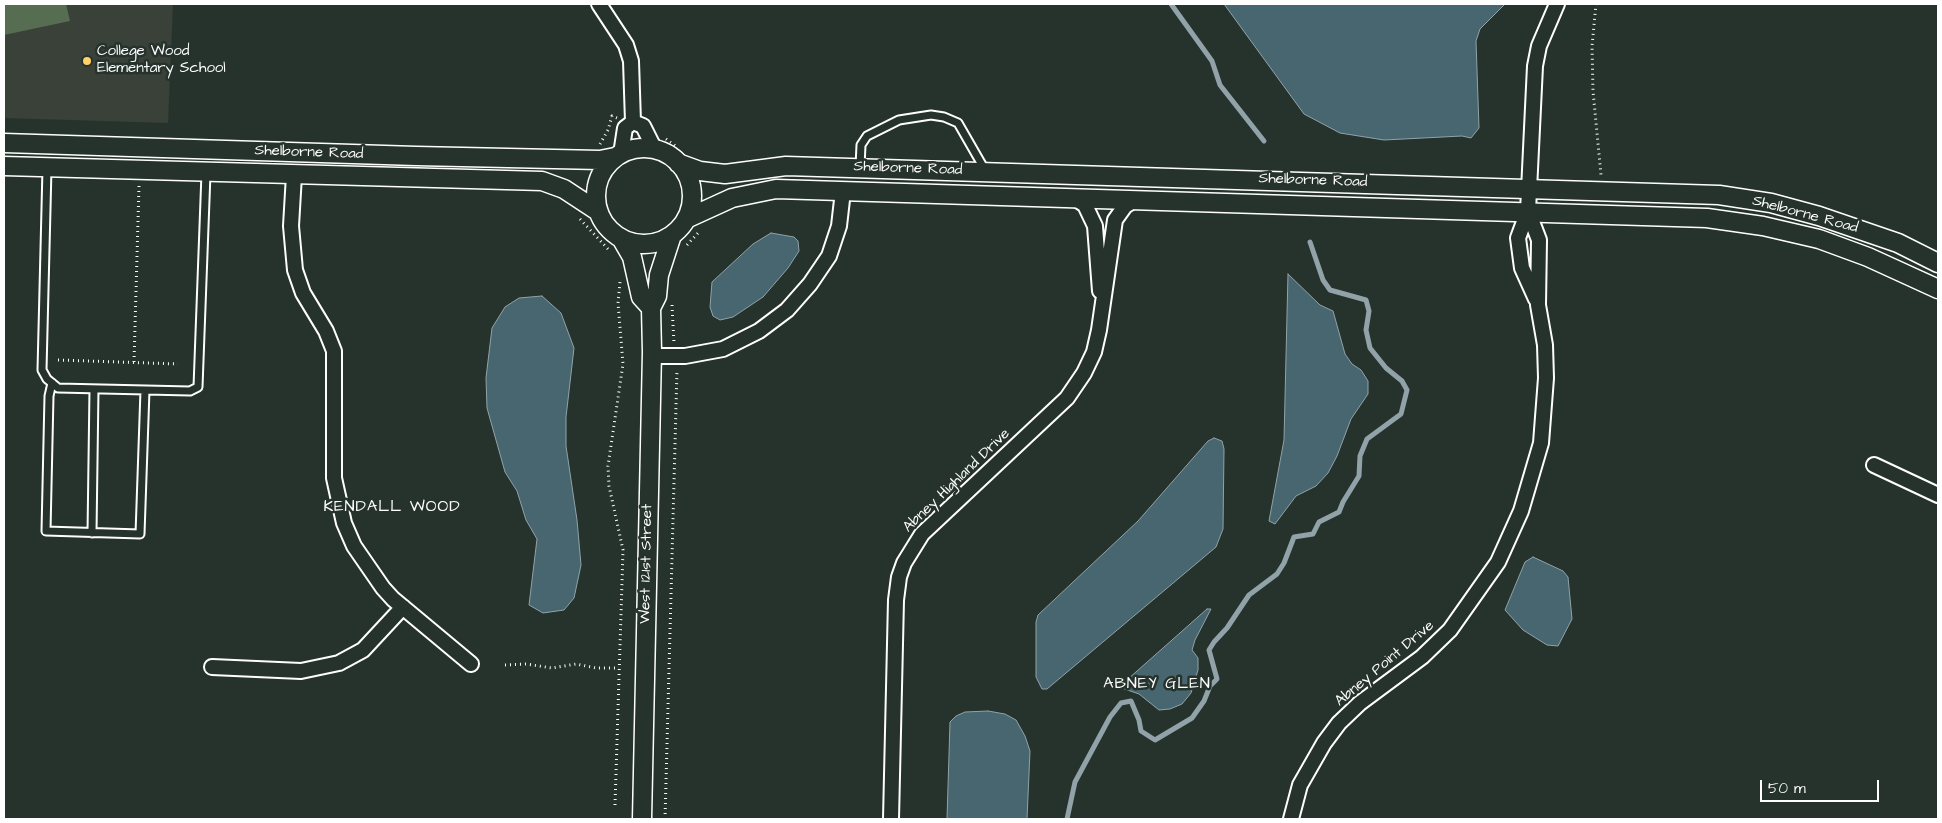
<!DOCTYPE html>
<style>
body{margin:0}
#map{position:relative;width:1942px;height:823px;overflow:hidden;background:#26332d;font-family:"Architects Daughter",sans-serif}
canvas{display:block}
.frame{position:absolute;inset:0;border:5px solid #fff;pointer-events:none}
.scale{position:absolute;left:1760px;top:780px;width:119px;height:22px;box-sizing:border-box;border:2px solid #fff;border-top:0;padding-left:6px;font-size:15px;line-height:18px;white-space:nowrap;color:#fff;-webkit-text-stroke:4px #26332d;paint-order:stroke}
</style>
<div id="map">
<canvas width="1942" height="823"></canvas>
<div class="frame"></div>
<div class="scale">50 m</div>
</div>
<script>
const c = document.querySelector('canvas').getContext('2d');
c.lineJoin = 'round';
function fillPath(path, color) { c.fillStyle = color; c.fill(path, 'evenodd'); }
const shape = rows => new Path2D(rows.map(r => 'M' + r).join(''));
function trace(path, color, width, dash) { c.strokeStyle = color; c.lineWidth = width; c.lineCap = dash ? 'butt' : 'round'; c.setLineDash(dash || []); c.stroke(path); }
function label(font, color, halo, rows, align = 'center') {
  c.font = font + ' "Architects Daughter",sans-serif'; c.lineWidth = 5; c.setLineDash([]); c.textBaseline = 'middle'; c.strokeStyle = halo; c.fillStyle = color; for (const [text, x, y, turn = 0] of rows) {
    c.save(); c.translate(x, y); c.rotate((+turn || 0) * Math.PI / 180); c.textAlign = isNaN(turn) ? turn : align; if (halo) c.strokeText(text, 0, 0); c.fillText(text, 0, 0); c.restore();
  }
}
const built = shape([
 [4,4,173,4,168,123,4,118]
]);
const green = shape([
 [4,4,66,4,70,21,4,35]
]);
const water = shape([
 [1224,4,1505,4,1480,29,1476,41,1479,128,1471,138,1462,136,1384,140,1340,133,1304,114,1224,4],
 [771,233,794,237,798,241,799,251,788,268,763,297,733,317,720,320,713,316,710,307,712,282,753,244,771,233],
 [1288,274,1320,305,1333,311,1345,354,1352,364,1361,370,1368,381,1368,394,1351,419,1337,456,1328,473,1316,486,1296,496,1275,524,1269,521,1284,440,1288,274],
 [542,296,561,313,574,348,566,417,566,446,577,520,581,565,574,598,564,610,543,613,529,605,537,539,526,520,517,491,505,472,487,408,486,378,492,328,505,307,519,298,542,296],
 [1214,438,1222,441,1224,449,1223,529,1216,547,1047,689,1042,689,1036,677,1036,622,1038,615,1138,521,1208,441,1214,438],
 [1533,557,1563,571,1568,577,1572,619,1558,646,1547,645,1523,630,1505,610,1525,562,1533,557],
 [1207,609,1211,609,1195,640,1192,650,1198,658,1198,670,1191,693,1182,704,1170,709,1159,710,1139,694,1119,687,1207,609],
 [988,711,1005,714,1016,720,1025,736,1030,751,1027,819,947,819,950,722,956,716,965,712,988,711]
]);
const stream = shape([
 [1171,4,1212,61,1220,85,1264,141],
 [1067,819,1075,782,1110,717,1121,703,1131,701,1139,720,1141,731,1155,740,1192,718,1204,701,1210,686,1217,679,1209,650,1214,642,1227,628,1249,595,1277,574,1284,563,1294,537,1313,534,1319,522,1339,512,1343,502,1359,476,1360,456,1367,439,1401,414,1407,390,1402,381,1386,368,1370,348,1366,330,1369,311,1366,300,1330,290,1323,280,1310,242]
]);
const path = shape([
 [1596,4,1592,46,1593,91,1601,175],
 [666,139,677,147],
 [600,144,608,130,612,116,617,118],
 [580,219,608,249],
 [687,245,698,233],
 [672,305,674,344],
 [58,360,178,364],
 [134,362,139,186],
 [505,665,526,664,552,668,576,664,596,668,619,668],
 [615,805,623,550,609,486,608,466,623,364,618,303,620,282],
 [665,819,677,370]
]);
const service = shape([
 [860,167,861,145,867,136,899,120,931,115,944,117,958,123,985,170],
 [47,168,42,370,47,379,58,388,190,391,198,387,206,173],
 [52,383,49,396,46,531,140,534,145,390],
 [92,533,94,389]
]);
const minor = shape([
 [599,4,626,45,631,61,633,122],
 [633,122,643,126,655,150],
 [621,154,625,128,633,122],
 [294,175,291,226,295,270,303,293,326,331,334,351,334,478,344,523,354,546,383,588,393,599,471,664],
 [1073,197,1085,205,1095,226,1100,291],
 [1536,299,1522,268,1518,238,1528,211,1535,66,1539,46,1557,4],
 [652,356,685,356,723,349,759,331,787,310,810,284,829,256,839,226,843,191],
 [1874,465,1938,495],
 [212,667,301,671,339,663,363,650,403,607],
 [891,819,896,600,899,577,904,563,922,534,1067,398,1084,373,1094,352,1099,330,1115,220,1125,206,1136,199],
 [1291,819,1300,785,1324,743,1339,723,1360,703,1422,657,1450,630,1498,562,1521,511,1541,443,1546,378,1545,345,1538,305,1539,240,1528,211]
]);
const tertiary = shape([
 [4,143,416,156,600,160,615,157],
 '596 196a48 48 0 1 1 96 0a48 48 0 1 1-96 0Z',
 [678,163,700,171,725,174,786,166,1719,195,1771,203,1819,216,1898,243,1938,263],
 [4,166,542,181,564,189,599,212],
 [686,219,732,198,776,189,1707,218,1763,226,1819,239,1868,257,1938,289],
 [621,238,632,257,641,297,651,308],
 [642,819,652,352,651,308,657,296,659,275,672,235]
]);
const markers = [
 [87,61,5,"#ffd166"]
];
const poiNames = [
 ["College Wood",97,52],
 ["Elementary School",97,69]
];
const streetNames = [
 ["Shelborne Road",309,153,2],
 ["Shelborne Road",908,169,2],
 ["Shelborne Road",1313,181,2],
 ["Shelborne Road",1805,215,15],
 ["Abney Highland Drive",957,481,-44],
 ["West 121st Street",647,564,-89],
 ["Abney Point Drive",1385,664,-40]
];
const neighbourhoodNames = [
 ["KENDALL WOOD",392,508],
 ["ABNEY GLEN",1157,685]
];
fillPath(built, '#3a4138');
fillPath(green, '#576d51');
fillPath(water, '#48666f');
trace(water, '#91a3a9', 1);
trace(stream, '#91a3a9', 5);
trace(service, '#fff', 11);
trace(minor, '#fff', 18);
trace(tertiary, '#fff', 21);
trace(path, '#fff', 3, [1, 4]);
trace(service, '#26332d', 7);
trace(minor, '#26332d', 14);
trace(tertiary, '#26332d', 18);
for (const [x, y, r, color] of markers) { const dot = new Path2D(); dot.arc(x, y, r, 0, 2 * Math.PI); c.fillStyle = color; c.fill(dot); trace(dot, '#26332d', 2); }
label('15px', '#fff', '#26332d', poiNames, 'left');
label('15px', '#fff', '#26332d', streetNames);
c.letterSpacing = '1px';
label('16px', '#fff', '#26332d', neighbourhoodNames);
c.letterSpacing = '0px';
</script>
